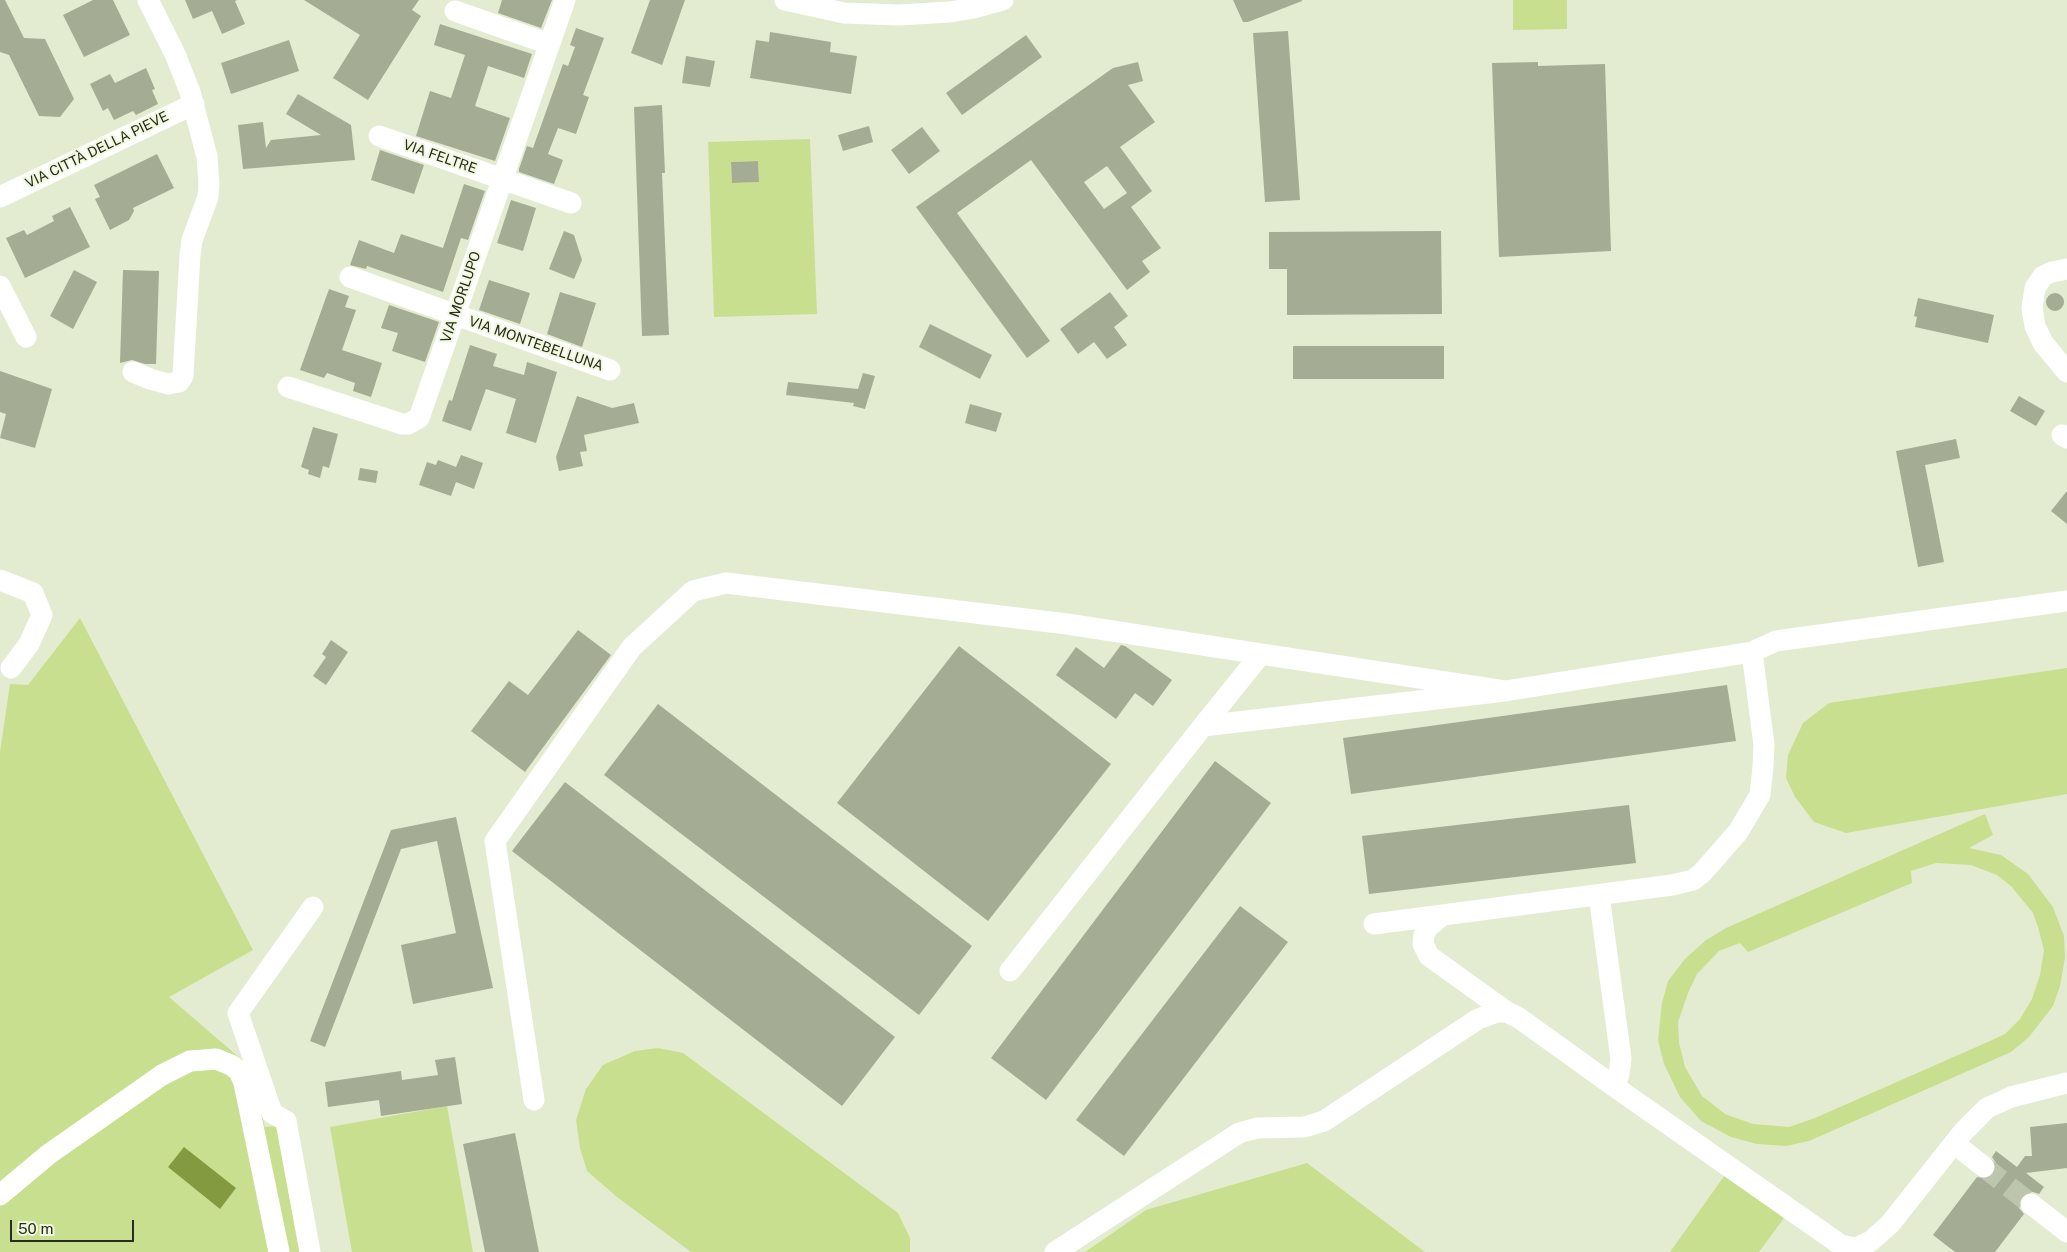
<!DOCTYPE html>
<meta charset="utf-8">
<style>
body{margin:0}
#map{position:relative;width:2067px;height:1252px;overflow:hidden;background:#e3ecd0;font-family:"Public Sans",sans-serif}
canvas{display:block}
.scale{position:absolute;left:10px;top:1220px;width:124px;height:22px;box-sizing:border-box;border:2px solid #282b21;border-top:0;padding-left:6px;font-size:15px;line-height:18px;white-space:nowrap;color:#282b21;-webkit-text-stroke:4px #f0f9dd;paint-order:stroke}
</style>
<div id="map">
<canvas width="2067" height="1252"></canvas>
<div class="scale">50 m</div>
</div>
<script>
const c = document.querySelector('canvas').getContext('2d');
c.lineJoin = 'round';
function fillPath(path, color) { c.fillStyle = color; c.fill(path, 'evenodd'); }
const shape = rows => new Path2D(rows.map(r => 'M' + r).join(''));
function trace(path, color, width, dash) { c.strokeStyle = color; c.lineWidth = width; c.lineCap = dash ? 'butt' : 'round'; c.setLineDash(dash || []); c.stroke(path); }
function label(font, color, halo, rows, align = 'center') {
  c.font = font + ' "Public Sans",sans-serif'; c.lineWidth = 4; c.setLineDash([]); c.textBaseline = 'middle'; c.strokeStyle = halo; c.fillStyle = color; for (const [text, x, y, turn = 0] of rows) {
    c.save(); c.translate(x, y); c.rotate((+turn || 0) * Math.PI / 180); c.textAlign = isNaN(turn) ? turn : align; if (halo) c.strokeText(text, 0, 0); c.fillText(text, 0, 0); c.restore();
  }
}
const green = shape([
 [1513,0,1567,0,1567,29,1513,30],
 [810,139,817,314,714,317,708,142],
 [758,161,759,182,732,183,731,162],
 [80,618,253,950,169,997,249,1066,265,1127,276,1126,300,1252,0,1252,0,752,10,684,28,685],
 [2067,668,2067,794,1846,833,1814,822,1795,797,1786,778,1788,755,1803,723,1829,703],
 [1985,814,1993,835,1969,848,2001,855,2028,874,2053,907,2064,936,2065,958,2060,986,2053,1006,2029,1037,2011,1052,1809,1141,1786,1146,1757,1144,1731,1137,1701,1121,1680,1097,1664,1064,1658,1040,1662,1003,1668,981,1685,959,1706,940,1726,928],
 [1936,863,1971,865,1997,875,2011,886,2033,913,2038,927,2044,950,2040,975,2032,999,2020,1019,2005,1034,1990,1041,1815,1118,1789,1127,1753,1124,1725,1114,1702,1096,1685,1067,1679,1043,1678,1022,1688,993,1697,974,1719,951,1740,943,1748,952,1912,883,1911,871],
 [658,1048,683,1053,898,1213,910,1238,910,1252,691,1252,617,1197,587,1171,580,1148,576,1120,586,1089,603,1065,635,1051],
 [447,1106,473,1252,352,1252,330,1127],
 [1307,1163,1425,1252,1085,1252,1146,1210],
 [1725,1175,1784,1218,1759,1252,1670,1252]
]);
const water = shape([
 [184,1147,236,1188,220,1209,168,1167]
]);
const building = shape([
 [0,0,5,0,24,38,45,39,74,99,60,117,39,116,9,55,0,52],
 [93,0,113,0,130,35,84,57,63,15],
 [185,0,237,0,235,1,245,24,222,34,212,11,193,19],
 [304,0,419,0,412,10,421,16,368,100,333,78,360,35],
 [502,0,552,0,541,28,498,13],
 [650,0,685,0,662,65,631,53],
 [1233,0,1302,0,1302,1,1248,22,1243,22],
 [440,24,532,54,524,78,488,66,475,106,510,118,495,161,416,136,430,91,451,98,465,55,434,45],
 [576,28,604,38,583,95,589,97,576,134,558,128,548,154,563,160,554,184,519,172,519,169,527,146,533,148,563,64,568,66,575,47,570,45],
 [1288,31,1300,200,1265,202,1253,33],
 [770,32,831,42,830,52,857,56,851,94,750,78,756,40,769,42],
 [1026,35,1042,57,962,115,946,93],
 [289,40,299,71,231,94,221,63],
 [686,56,715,61,710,87,682,83],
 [1138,62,1143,81,1128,85,1155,122,1120,147,1152,191,1131,207,1161,248,1142,261,1150,272,1127,290,1031,160,957,213,1050,341,1027,358,916,207,1113,68],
 [1107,166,1127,193,1104,209,1084,182],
 [1538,62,1538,66,1605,64,1611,251,1499,257,1492,63],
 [146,68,155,89,152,90,158,104,136,115,133,111,114,120,108,108,103,111,90,84,110,74,115,83],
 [298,94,351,125,355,160,243,169,238,125,263,122,266,148,271,140,321,135,286,114],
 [662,105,665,173,662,173,669,335,642,336,634,107],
 [869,126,873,142,843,151,838,135],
 [922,127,940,151,909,174,891,150],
 [380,150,424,165,414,194,371,180],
 [157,154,174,188,133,208,134,211,129,220,110,230,95,199,100,197,94,185],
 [758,161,759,182,732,183,731,162],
 [464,184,485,191,468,240,461,238,443,292,367,266,366,269,350,265,359,240,394,253,401,234,443,248],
 [511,200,536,208,523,251,497,243],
 [70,207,90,247,25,278,6,238,24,230,27,235,54,221,52,216],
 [564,231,574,235,582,260,574,279,549,269],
 [1441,231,1442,314,1287,315,1287,269,1269,269,1269,232],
 [74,270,97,282,73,329,50,316],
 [123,270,159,271,156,364,145,364,132,360,120,363],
 [489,280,530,293,520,324,479,310],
 [329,289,349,296,345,307,356,310,342,350,382,363,371,397,353,391,355,383,327,373,324,378,300,370],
 [560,292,596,303,582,347,547,334],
 [1110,292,1128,316,1114,327,1127,345,1107,359,1094,342,1078,354,1060,329],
 '2046 302a9 9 0 1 1 18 0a9 9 0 1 1-18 0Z',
 [1918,298,1994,315,1988,343,1915,327,1917,317,1914,316],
 [389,305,439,322,425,362,392,351,398,333,381,328],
 [930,324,992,355,980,379,919,347],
 [470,345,497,354,493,366,524,375,527,362,557,372,536,443,506,433,516,399,486,389,471,431,442,421,449,400,452,401],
 [1293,346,1444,346,1444,379,1293,379],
 [0,371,52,389,35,448,0,438,6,414,0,412],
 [863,373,875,376,865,409,853,406,854,403,786,395,788,382,858,389],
 [577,396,612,408,634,403,639,423,584,435,587,451,580,452,583,466,559,471,556,457],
 [2019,396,2045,411,2036,426,2010,411],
 [970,404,1002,413,996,432,965,423],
 [313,427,338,434,329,468,323,466,320,478,308,474,309,470,301,467],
 [1956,439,1960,458,1925,465,1944,562,1918,567,1896,451],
 [461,455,483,463,474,489,456,482,451,496,419,485,427,462,436,465,438,460,456,467],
 [360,468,378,471,376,483,358,480],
 [2067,491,2067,524,2051,511],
 [578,630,611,655,525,772,471,731,509,681,528,695],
 [331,640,348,652,326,685,313,676,326,657,322,654],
 [1121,645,1125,646,1172,680,1153,706,1135,693,1116,719,1056,675,1076,647,1104,668],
 [959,646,1111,764,988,921,837,803],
 [1727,685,1736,741,1351,794,1343,738],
 [658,704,972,946,919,1015,604,775],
 [1215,761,1271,803,1046,1100,991,1058],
 [565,782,895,1037,842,1106,512,851],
 [1629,805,1636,863,1369,894,1362,836],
 [456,817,493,988,413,1004,401,945,456,933,437,841,401,849,325,1047,310,1041,391,830],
 [1240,906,1288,942,1124,1156,1076,1120],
 [455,1057,462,1104,381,1116,379,1100,328,1107,325,1082,401,1071,402,1080,438,1075,435,1060],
 [2067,1123,2067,1168,2026,1173,2044,1187,2039,1194,2033,1192,2027,1192,2021,1197,2019,1208,2024,1214,1995,1252,1955,1252,1933,1235,1977,1177,1988,1179,1994,1174,1996,1163,1992,1157,1996,1151,2017,1167,2025,1156,2032,1156,2030,1127],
 [515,1133,539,1252,485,1252,463,1144]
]);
const minorTunnel = shape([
 [1984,1167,2031,1204]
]);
const minor = shape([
 [785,0,844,13,899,15,950,12,974,8,1003,0],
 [455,11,549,44],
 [379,136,571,203],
 [0,197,194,104],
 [2067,269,2052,272,2043,276,2035,288,2032,308,2035,326,2043,343,2067,372],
 [350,277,610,370],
 [0,286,26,337],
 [133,372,150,379,168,384,179,382,183,376,190,255,192,240,208,197,209,184,207,157,190,92,175,54,148,0],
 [288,387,402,424,408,424,419,418,565,0],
 [2062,435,2067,438],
 [0,580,33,593,42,615,29,644,11,668],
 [1505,691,1752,652,1776,641,2067,601],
 [1599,895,1621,1059,1619,1074,1615,1087],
 [1443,915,1428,927,1424,935,1423,944,1429,956,1507,1012],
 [1374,924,1672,885,1693,880,1702,873,1738,832,1760,795,1763,767,1764,745,1752,652],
 [1010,971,1203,726,1261,654,1505,691,1203,726],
 [534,1100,495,841,632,647,693,591,726,583,1067,624,1261,654],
 [1954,1143,1984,1167],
 [0,1195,49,1154,162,1075,190,1061,216,1059,231,1065,239,1071,244,1083,279,1252],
 [2031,1204,2067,1232],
 [310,1252,286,1121,272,1113,238,1013,313,907],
 [1055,1252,1239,1133,1257,1128,1304,1127,1324,1121,1478,1019,1497,1012,1507,1012,1519,1018,1615,1087,1841,1245,1849,1247,1856,1248,1871,1241,1890,1224,1963,1132,1987,1108,2011,1097,2067,1083]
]);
const streetNames = [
 ["VIA CITTÀ DELLA PIEVE",97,150,-26],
 ["VIA FELTRE",440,157,19],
 ["VIA MORLUPO",461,297,-71],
 ["VIA MONTEBELLUNA",536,344,19]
];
fillPath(green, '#c8df8f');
fillPath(water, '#849a41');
fillPath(building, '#a4ac93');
trace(minorTunnel, '#bec5ad', 21, [21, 11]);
trace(minor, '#fff', 21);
label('14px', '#282b21', '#f0f9dd', streetNames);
</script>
